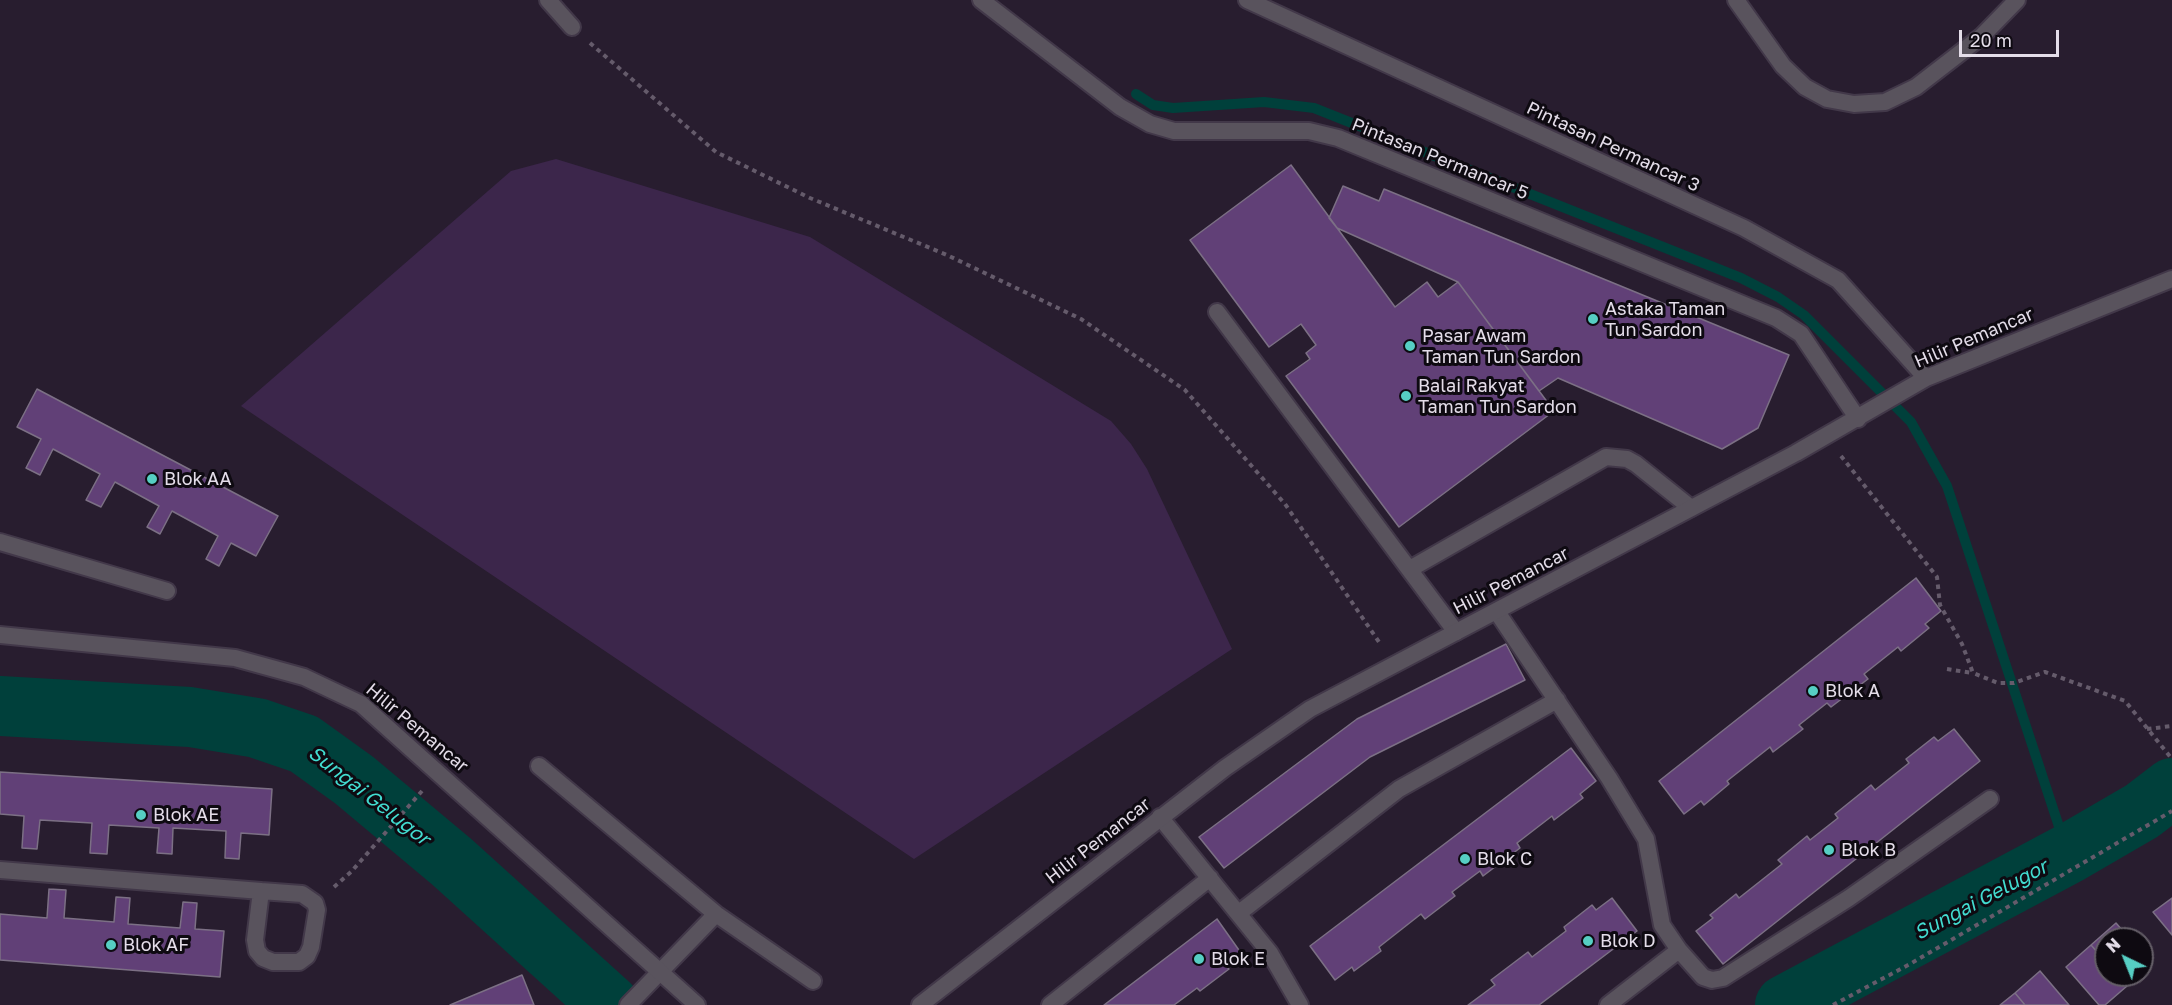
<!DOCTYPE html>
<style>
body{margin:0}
#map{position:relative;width:2172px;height:1005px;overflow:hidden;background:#281d2f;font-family:"Golos Text",sans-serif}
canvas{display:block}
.north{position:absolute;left:2094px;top:927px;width:60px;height:60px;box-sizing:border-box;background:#0e0a11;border:2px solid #645e67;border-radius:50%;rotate:317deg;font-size:16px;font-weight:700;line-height:24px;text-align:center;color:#e4dde9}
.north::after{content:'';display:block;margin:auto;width:21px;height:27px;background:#56cec3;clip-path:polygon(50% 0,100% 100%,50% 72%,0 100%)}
.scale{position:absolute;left:1959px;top:30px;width:100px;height:27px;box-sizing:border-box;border:3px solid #e4dde9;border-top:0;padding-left:8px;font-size:18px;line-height:21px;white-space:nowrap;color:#e4dde9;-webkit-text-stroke:4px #0e0a11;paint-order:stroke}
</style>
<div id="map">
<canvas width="2172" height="1005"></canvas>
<div class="north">N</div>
<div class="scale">20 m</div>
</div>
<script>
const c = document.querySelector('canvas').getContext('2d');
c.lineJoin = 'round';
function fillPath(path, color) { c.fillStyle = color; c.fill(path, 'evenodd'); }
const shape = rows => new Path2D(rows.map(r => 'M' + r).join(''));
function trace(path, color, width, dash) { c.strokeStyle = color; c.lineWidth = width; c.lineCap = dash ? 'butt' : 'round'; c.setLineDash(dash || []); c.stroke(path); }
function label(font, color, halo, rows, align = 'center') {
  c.font = font + ' "Golos Text",sans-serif'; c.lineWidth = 6; c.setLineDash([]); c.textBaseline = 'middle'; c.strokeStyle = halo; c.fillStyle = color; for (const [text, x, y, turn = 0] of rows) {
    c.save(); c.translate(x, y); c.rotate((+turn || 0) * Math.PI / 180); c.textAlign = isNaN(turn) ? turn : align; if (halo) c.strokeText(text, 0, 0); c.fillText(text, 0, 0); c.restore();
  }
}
const green = shape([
 [556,159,810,237,1111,421,1131,444,1147,469,1232,649,914,859,241,406,511,171]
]);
const stream = shape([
 [1136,94,1153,105,1173,108,1264,102,1314,108,1741,278,1778,297,1804,315,1911,422,1947,486,2068,854]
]);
const river = shape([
 [0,706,190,717,257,728,304,744,354,780,452,862,610,1005],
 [1785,1005,2068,854,2142,811,2172,788]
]);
const building = shape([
 [1291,165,1395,307,1427,282,1438,297,1458,282,1554,411,1399,527,1286,376,1310,359,1306,353,1316,345,1301,324,1269,347,1190,240,1291,165],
 [1343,186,1379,201,1384,189,1789,355,1758,428,1722,449,1558,378,1539,391,1458,282,1337,228,1329,218,1343,186],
 [37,389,278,516,256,556,231,543,219,566,206,559,218,536,172,511,160,534,147,527,159,506,115,482,101,507,86,500,100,474,53,449,40,475,26,468,41,439,17,427,37,389],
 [1916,578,1941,611,1925,624,1929,628,1901,651,1898,647,1864,674,1868,679,1831,707,1827,703,1799,725,1803,729,1773,752,1770,747,1727,781,1729,784,1704,805,1701,801,1684,814,1659,781,1916,578],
 [1506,644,1525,680,1370,757,1224,868,1199,837,1357,719,1506,644],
 [1954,729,1980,761,1723,964,1696,931,1713,918,1710,915,1736,894,1739,898,1782,864,1778,860,1807,836,1810,840,1838,818,1835,814,1871,785,1875,790,1909,763,1906,759,1934,737,1938,741,1954,729],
 [1571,748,1596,781,1580,794,1583,798,1554,820,1552,816,1517,843,1520,848,1483,876,1480,871,1452,892,1455,896,1425,919,1421,914,1379,947,1381,951,1354,971,1352,967,1335,980,1310,946,1571,748],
 [0,772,272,789,269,835,241,833,239,859,225,858,226,831,173,828,172,854,157,853,159,828,109,825,107,854,90,853,92,823,40,820,37,849,22,848,24,816,0,814,0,772],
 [49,889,66,890,64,918,114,922,116,897,130,898,128,924,180,928,183,902,197,903,195,929,224,931,220,977,0,960,0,914,47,918,49,889],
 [1612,898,1637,931,1539,1005,1468,1005,1495,985,1491,980,1528,952,1532,957,1566,931,1564,927,1592,905,1596,910,1612,898],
 [2172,898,2172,935,2153,912,2172,898],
 [1217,919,1241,953,1225,965,1229,969,1200,991,1197,988,1174,1005,1104,1005,1217,919],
 [2116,923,2130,939,2106,939,2106,962,2091,945,2116,923],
 [2091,945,2106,962,2106,975,2117,975,2127,986,2105,1005,2099,1005,2066,967,2091,945],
 [2142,953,2152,964,2142,972,2142,953],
 [2040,971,2069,1005,2025,1005,2015,993,2040,971],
 [522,975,534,1005,450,1005,522,975],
 [2117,975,2139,975,2127,986,2117,975],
 [2015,993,2025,1005,2000,1005,2015,993]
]);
const path = shape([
 [590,43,716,152,810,198,947,255,1081,319,1185,390,1285,504,1381,645],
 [1841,456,1937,577,1940,605,1962,644,1973,673,1998,683,2014,683,2045,672,2125,701,2172,759],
 [1947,669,1972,673],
 [2147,729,2172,726],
 [334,887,351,872,422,791],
 [1833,1005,1910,964,2172,811]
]);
const service = shape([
 [548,0,572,27],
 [1217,312,1456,632],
 [0,542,167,591],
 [1410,569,1606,457,1627,459,1636,464,1691,508],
 [1497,612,1609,778,1646,839,1662,925,1679,950,1608,1005],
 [539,766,716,914,813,981],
 [1160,817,1270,953,1300,1005],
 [0,870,261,891,302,894,315,903,317,910,311,947,307,956,299,962,273,962,263,958,257,951,255,940,261,891],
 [1239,913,1399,789,1557,700],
 [1679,950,1703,977,1712,980,1723,978,1849,898,1990,799],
 [628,1005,716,914],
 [1050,1005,1210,878]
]);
const minor = shape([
 [981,0,1120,107,1150,124,1174,131,1309,131,1338,138,1776,318,1801,334,1858,419],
 [1247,0,1744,228,1838,280,1926,378],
 [1736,0,1783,66,1805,87,1827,99,1854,104,1885,102,1916,87,1982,36,2017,0],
 [0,635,235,658,304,677,361,704,697,1005],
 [920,1005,1225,768,1310,709,1796,453,1926,378,2172,279]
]);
const markers = [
 [1593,319,6,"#56cec3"],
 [1410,346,6,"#56cec3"],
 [1406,396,6,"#56cec3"],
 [152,479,6,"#56cec3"],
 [1813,691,6,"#56cec3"],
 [141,815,6,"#56cec3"],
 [1829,850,6,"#56cec3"],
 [1465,859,6,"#56cec3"],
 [1588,941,6,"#56cec3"],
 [111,945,6,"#56cec3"],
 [1199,959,6,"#56cec3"]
];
const streetNames = [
 ["Pintasan Permancar 3",1613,147,25],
 ["Pintasan Permancar 5",1440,159,22],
 ["Hilir Pemancar",1974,338,-23],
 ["Hilir Pemancar",1511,581,-27],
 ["Hilir Pemancar",417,728,40],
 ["Hilir Pemancar",1098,841,-38]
];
const poiNames = [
 ["Astaka Taman",1605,309],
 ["Tun Sardon",1605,330],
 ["Pasar Awam",1422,336],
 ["Taman Tun Sardon",1422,357],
 ["Balai Rakyat",1418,386],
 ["Taman Tun Sardon",1418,407],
 ["Blok AA",164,479],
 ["Blok A",1825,691],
 ["Blok AE",153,815],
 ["Blok B",1841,850],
 ["Blok C",1477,859],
 ["Blok D",1600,941],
 ["Blok AF",123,945],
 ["Blok E",1211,959]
];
const waterNames = [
 ["Sungai Gelugor",369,796,38],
 ["Sungai Gelugor",1981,900,-28]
];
fillPath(green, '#3c264b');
trace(stream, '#00403b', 10);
trace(river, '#00403b', 60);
fillPath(building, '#614077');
trace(building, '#7c7085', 1.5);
trace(service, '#423849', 20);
trace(minor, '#423849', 20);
trace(path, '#655b6b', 4, [4.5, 4.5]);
trace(service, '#59535d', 16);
trace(minor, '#59535d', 16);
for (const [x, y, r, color] of markers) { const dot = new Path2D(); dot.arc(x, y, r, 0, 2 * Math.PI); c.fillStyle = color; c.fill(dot); trace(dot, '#0e0a11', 2); }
label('18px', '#e4dde9', '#0e0a11', streetNames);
label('18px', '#e4dde9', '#0e0a11', poiNames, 'left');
label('italic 20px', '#42dcd0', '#0e0a11', waterNames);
</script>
